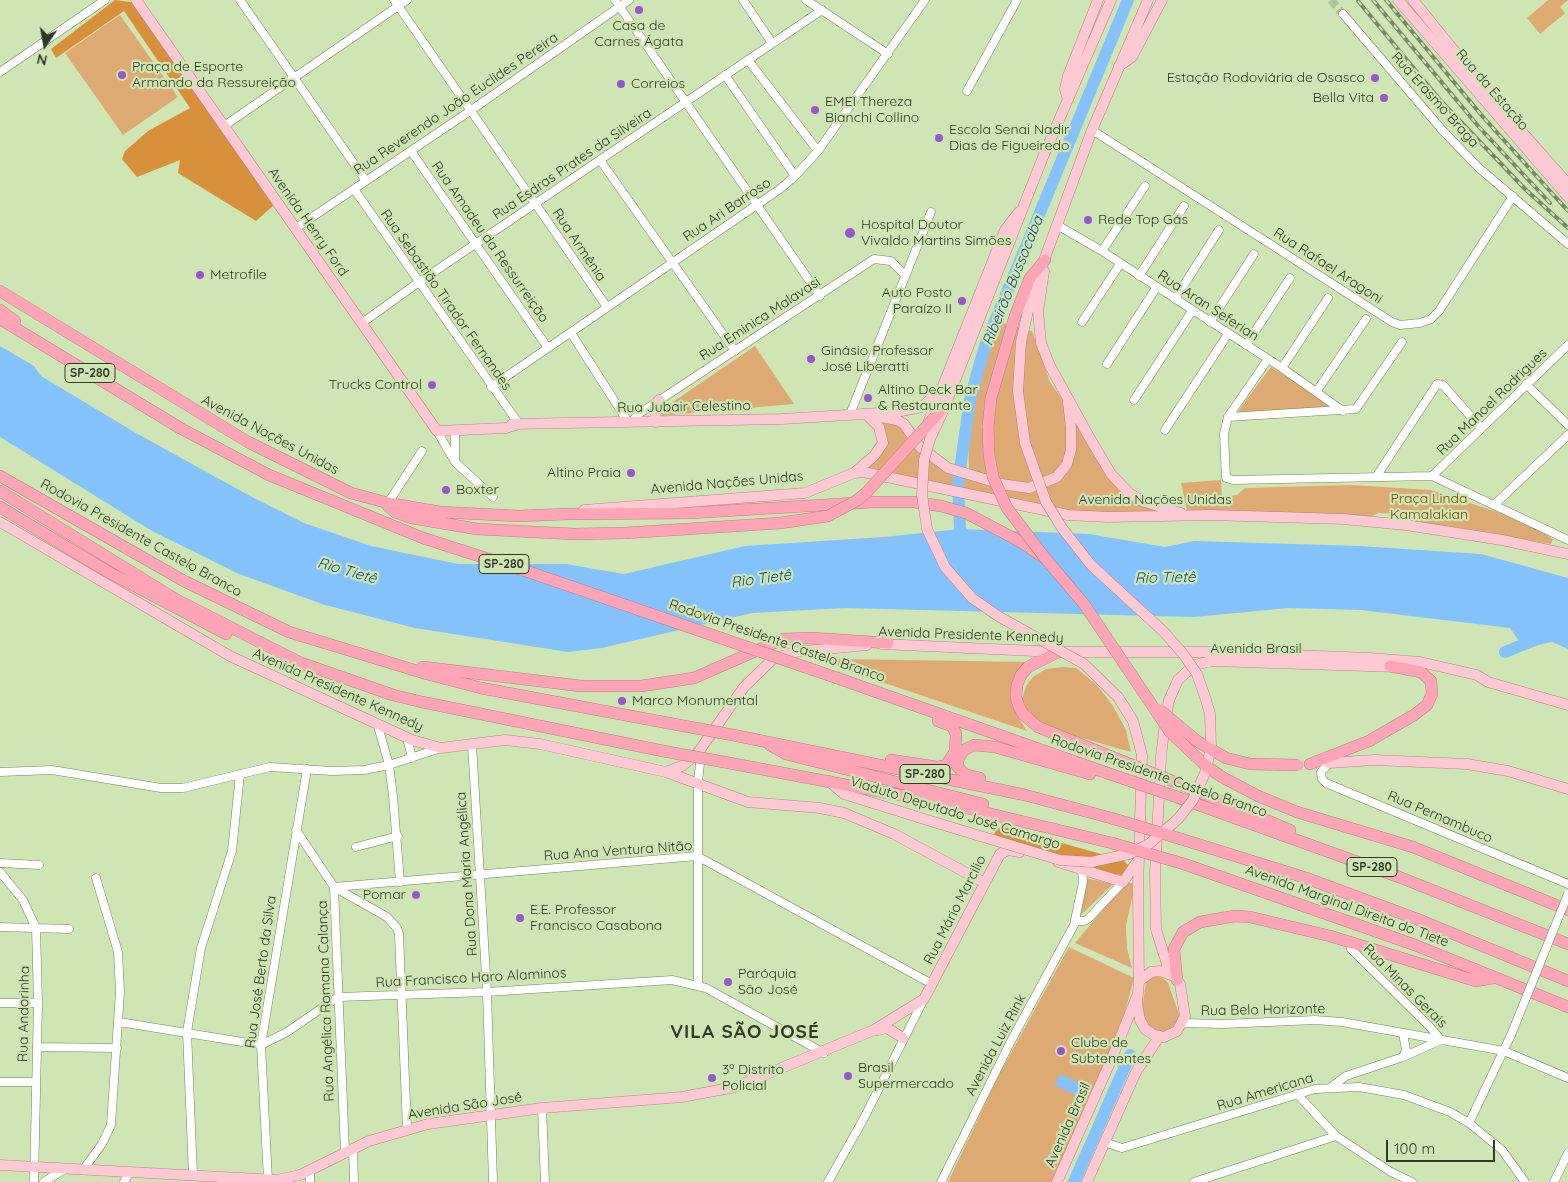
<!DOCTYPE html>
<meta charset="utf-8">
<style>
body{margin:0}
#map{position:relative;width:1568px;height:1182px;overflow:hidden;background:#cfe5b4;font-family:Quicksand,sans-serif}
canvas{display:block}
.north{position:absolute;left:20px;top:20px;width:50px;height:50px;-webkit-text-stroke:4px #cfe5b4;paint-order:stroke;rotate:192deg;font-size:14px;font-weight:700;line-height:20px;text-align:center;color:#323a27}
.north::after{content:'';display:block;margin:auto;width:18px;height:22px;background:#323a27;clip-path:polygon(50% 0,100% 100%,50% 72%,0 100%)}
.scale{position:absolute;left:1386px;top:1140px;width:109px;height:22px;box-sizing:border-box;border:2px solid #323a27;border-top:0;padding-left:6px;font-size:15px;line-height:18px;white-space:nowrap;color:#323a27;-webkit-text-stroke:4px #cfe5b4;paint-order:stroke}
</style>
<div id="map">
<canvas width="1568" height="1182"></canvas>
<div class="north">N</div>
<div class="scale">100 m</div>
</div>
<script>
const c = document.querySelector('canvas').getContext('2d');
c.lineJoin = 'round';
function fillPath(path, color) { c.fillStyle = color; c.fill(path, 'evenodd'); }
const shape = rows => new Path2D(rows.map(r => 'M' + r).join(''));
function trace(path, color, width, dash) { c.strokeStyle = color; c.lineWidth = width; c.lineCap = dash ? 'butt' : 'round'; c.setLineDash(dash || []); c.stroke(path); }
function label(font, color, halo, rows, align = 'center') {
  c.font = font + ' Quicksand,sans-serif'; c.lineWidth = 4.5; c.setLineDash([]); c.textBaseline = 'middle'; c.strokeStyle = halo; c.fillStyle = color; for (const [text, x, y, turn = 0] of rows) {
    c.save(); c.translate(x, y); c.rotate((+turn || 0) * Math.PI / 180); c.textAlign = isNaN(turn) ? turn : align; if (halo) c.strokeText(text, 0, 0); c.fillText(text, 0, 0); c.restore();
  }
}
const green = shape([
 [1548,0,1568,0,1560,7,1565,13,1540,34,1527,18],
 [120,15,178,97,123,135,65,53],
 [999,322,1032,331,1050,382,1129,493,1191,516,1068,515,863,472,881,449,876,423,897,420,920,447,969,476,968,426,981,370],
 [755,346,794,404,659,416,661,410],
 [1271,367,1334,406,1335,409,1237,415,1241,407],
 [1221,480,1222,497,1237,495,1245,488,1351,485,1431,490,1521,520,1553,539,1551,544,1414,522,1406,514,1378,513,1368,518,1187,511,1181,483],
 [837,659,1029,662,1013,689,1014,710,1027,731,840,668,836,663],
 [1063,667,1076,668,1097,685,1113,706,1126,730,1131,752,1047,728,1025,713,1022,700,1026,686,1033,677,1046,669],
 [1085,878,1113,884,1080,916],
 [1125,883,1132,883,1133,894,1126,926,1127,948,1132,968,1075,943],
 [1069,947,1134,978,1120,1030,1053,1182,948,1182,1000,1073],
 [1155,976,1163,978,1168,983,1180,1017,1172,1032,1155,1034,1144,1021,1142,1009,1146,982]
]);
const forest = shape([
 [115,0,131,2,274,205,256,221,178,173,180,160,137,177,122,159,125,151,148,131,190,108,124,11,56,58,51,49],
 [1004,827,1123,860,1128,865,1128,869,1122,875,1108,873,993,836,997,829]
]);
const water = shape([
 [0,346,34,366,41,376,136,433,250,496,304,523,371,546,458,564,566,564,624,574,745,546,884,537,960,529,1089,534,1165,547,1194,541,1359,546,1481,554,1568,578,1568,649,1552,642,1524,648,1510,628,1361,610,1288,608,1194,617,845,608,752,613,602,648,568,652,415,628,325,605,239,574,152,531,0,437],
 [1060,1074,1082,1084,1077,1096,1055,1085]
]);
const river = shape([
 [968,544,960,529,958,483,970,400,978,370,986,343,1128,0],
 [1505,652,1552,633,1568,630],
 [1074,1182,1130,1055]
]);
const minorTunnel = shape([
 [1331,0,1343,14]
]);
const minor = shape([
 [240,0,366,181],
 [394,0,607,307],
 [615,0,820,296],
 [743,0,772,43],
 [806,0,888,54],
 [1343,14,1443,131,1479,168,1568,244],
 [748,60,818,151],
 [0,72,105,0],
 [725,75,795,176],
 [967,91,1017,0],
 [224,126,407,0],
 [1092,130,1392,322,1400,325,1420,323,1431,319,1439,311,1513,196],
 [411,151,548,348],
 [600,160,735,351],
 [354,189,519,424],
 [1057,225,1102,251,1282,368,1343,411],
 [296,228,470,111,629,0],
 [1102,251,1145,186],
 [1139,276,1184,206],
 [1175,299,1219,230],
 [1082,322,1120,264],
 [1210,322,1254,254],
 [362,323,419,282,822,10],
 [571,333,628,422],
 [1246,345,1290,278],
 [1268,359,1228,417,1224,434,1226,478,1233,480,1432,476,1568,540],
 [1107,364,1156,288],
 [1282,368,1328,298],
 [1526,384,1568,425],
 [491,387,780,189,795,176,818,151,925,0],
 [1316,392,1366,319],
 [1134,400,1192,311],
 [850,414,931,212],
 [1228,417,1356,409,1402,342],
 [631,422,640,413,874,259,891,261,905,275],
 [455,430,455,460],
 [1165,430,1228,334],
 [437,431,455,462,493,497],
 [1432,476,1568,345],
 [1376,477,1437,384,1443,385,1480,427],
 [388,503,422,451],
 [1494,505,1568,435],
 [378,726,389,765,393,796,400,882],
 [407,738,412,758],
 [472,744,487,992,493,1182],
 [1329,763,1321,772,1322,779,1326,783,1568,884],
 [0,772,52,770,161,788,183,788,270,767,332,771,364,770,389,765,441,748],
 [296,830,334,887,345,1152],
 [356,847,398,836],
 [0,863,39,865],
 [0,872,23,900,36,928,38,1003,34,1182],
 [334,887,697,856,932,984],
 [334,887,387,917,397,928,399,934,407,1128],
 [1075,921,1084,921,1088,919,1123,882],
 [0,927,69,929],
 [1351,949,1430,1027,1441,1040],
 [698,985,698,782,701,754],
 [0,1003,38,1003],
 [119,1022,261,1045,287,1032,338,997,487,992,672,980,706,988,824,1053],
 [1183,1023,1223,1024,1315,1020,1342,1022,1504,1051,1568,1078],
 [1403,1033,1406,1050,1403,1057],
 [37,1047,117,1048],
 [0,1082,35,1082],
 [1331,1087,1346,1076,1403,1057,1441,1040],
 [1297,1094,1336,1136,1391,1172,1412,1182],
 [542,1108,545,1182],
 [1469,1123,1511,1035],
 [1104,1142,1122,1148,1315,1089,1359,1087,1404,1095,1450,1112,1469,1123,1502,1150,1525,1182],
 [353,1148,354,1182],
 [83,1170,102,1144,111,1125,120,992,118,952,96,878],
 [310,1171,310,1182],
 [193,1175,187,1032,201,948,232,851,240,774],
 [268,1180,261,1045,307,769],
 [44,1182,63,1170],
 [124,1182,130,1172],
 [828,1182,863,1120,924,999],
 [941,1182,1011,1041,1074,925,1083,882,1082,869],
 [1194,1182,1336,1136],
 [1554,1182,1568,1153]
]);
const major = shape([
 [136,0,437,431,506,428,519,424],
 [1398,0,1568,197],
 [1413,0,1499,106,1568,184],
 [1119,66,1132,57,1162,0],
 [1068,100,1065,89,1068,76,1098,0],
 [1044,271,1038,312,1041,343,1050,366,1088,435,1111,474,1129,493,1142,501,1181,513],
 [1018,391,1021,342,1032,293,1092,130,1148,0],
 [945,406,1043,157,1111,0],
 [881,417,897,420,904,424,920,447,948,468,1001,484,1029,488,1057,477,1067,464,1071,450,1071,428,1068,402],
 [656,422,655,407,659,400],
 [928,423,1005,230,1019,212],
 [512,424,782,419,896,412,922,407,934,396,940,394],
 [854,473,874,456,883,443,879,427,869,417],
 [584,510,805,493,854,473,863,472,1068,515,1108,517,1211,515,1343,519,1406,525,1502,540,1568,554],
 [0,522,230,656,412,740,441,748,505,740,540,744,666,772,748,802,820,808,844,813,894,834,985,883],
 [881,644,1058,652,1214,652,1369,658,1420,662,1477,675,1488,682,1568,705],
 [1118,697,1133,721,1142,755,1138,888,1139,981],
 [1329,763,1374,760,1467,764,1508,771,1568,789],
 [666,772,682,766,697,754,744,687,773,659,795,652,867,645],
 [829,781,844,794,937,823],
 [1058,862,1123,882,1139,859],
 [1160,971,1174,976,1180,984,1185,1016,1177,1031,1164,1037,1154,1035,1145,1029,1140,1020,1137,1004,1139,981,1151,972,1160,971],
 [1170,974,1156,929,1155,873,1161,757,1165,722,1169,700,1178,680,1194,665,1212,661,1398,667],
 [878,1030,887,1028,903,1038],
 [0,1165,277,1180,300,1175,369,1141,428,1124,542,1108,682,1097,735,1087,874,1030,924,999,1000,854,1008,850,1020,852],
 [1057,1182,1112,1058,1137,996],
 [1087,1182,1136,1072,1159,1037]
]);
const highway = shape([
 [0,291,248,442,351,493,388,503,440,512,519,516,567,514,690,513,873,502,914,502,941,506,966,513,1021,542,1043,557],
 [0,310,15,321],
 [0,319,180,428],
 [988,427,991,398,1015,316,1030,278,1045,260],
 [0,476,184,581,289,632,427,674,481,688,668,723],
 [0,491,177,600,301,663,393,695,422,702,663,751],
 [388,506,395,512,412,518,477,529,574,534,625,533],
 [0,507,110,573,226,634],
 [1058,652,1028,667,1021,675,1017,685,1016,697,1019,707,1023,714,1038,727,1095,750],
 [423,667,581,686,641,686,694,678,783,639,811,638,888,643],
 [837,678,1107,773],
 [738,736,1025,795,1111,818],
 [770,745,786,754,983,804],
 [891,760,937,767,946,765,955,752,956,734,952,726,938,721],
 [724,762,958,806,1112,843],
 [1310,764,1369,741,1414,715,1427,705,1432,694,1431,681,1421,672,1390,666],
 [980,778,964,774,957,766,959,757,964,750,974,745,995,747,1090,774],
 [1187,787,1290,830],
 [1174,796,1399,877,1568,944],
 [1297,812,1413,847,1568,910],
 [1181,839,1306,878,1422,921,1568,981],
 [1184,864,1415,945,1568,1007],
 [1177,980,1174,949,1183,932,1200,922,1235,916,1250,917,1330,936,1476,981,1493,978]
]);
const rail = shape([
 [1373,0,1479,127,1550,203],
 [1386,0,1483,117,1568,211],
 [1358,1,1441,101,1525,189,1568,228]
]);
const minorBridge = shape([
 [1511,1035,1568,894]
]);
const majorBridge = shape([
 [944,409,930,439,924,460,922,495,927,529,945,567,972,598,998,616,1084,664,1118,697],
 [937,823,1060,860,1091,862,1129,854,1149,844,1178,819,1193,800,1205,773,1211,748,1210,714,1206,700,1197,674,1184,655,1164,632,1091,565,1062,528,1046,502,1025,443,1018,391]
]);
const highwayBridge = shape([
 [988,427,989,455,993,477,1007,508,1045,558,1084,604,1170,732,1206,766,1222,777,1258,796,1297,812],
 [180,428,269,475,423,538,529,572,837,678],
 [625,533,780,523,828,516,856,501,866,493,945,406],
 [1160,710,1197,741,1226,758,1250,764,1298,765],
 [668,723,738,736],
 [1095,750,1185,786],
 [663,751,724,762],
 [1107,773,1174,796],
 [1111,818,1181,839],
 [1112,843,1184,864]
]);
const markers = [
 [639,10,5,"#9756cb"],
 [122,75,5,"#9756cb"],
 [1375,78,5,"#9756cb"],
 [621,84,5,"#9756cb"],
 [1384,98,5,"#9756cb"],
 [815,110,5,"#9756cb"],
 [939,138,5,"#9756cb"],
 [1088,220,5,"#9756cb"],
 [850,233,6,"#9756cb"],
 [200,275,5,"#9756cb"],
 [962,301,5,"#9756cb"],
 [811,359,5,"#9756cb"],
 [432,385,5,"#9756cb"],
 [868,398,5,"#9756cb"],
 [631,473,5,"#9756cb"],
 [446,490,5,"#9756cb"],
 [622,701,5,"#9756cb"],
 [416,895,5,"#9756cb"],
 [520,918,5,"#9756cb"],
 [728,982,5,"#9756cb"],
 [1061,1051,5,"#9756cb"],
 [848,1076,5,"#9756cb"],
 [712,1078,5,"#9756cb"]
];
const shields = [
 [90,373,50],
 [504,564,50],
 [925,774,50],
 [1372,867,50]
];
const shieldNames = [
 ["SP-280",90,373],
 ["SP-280",504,564],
 ["SP-280",925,774],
 ["SP-280",1372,867]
];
const poiNames = [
 ["Casa de",639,26,"center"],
 ["Carnes Ágata",639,42,"center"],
 ["Praça de Esporte",132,67],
 ["Armando da Ressureição",132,83],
 ["Estação Rodoviária de Osasco",1365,78,"right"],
 ["Correios",631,84],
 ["Bella Vita",1374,98,"right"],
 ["EMEI Thereza",825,102],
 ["Bianchi Collino",825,118],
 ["Escola Senai Nadir",949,130],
 ["Dias de Figueiredo",949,146],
 ["Rede Top Gás",1098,220],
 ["Hospital Doutor",861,225],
 ["Vivaldo Martins Simões",861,241],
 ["Metrofile",210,275],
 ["Auto Posto",952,293,"right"],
 ["Paraízo II",952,309,"right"],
 ["Ginásio Professor",821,351],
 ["José Liberatti",821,367],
 ["Trucks Control",422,385,"right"],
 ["Altino Deck Bar",878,390],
 ["& Restaurante",878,406],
 ["Altino Praia",621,473,"right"],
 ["Boxter",456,490],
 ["Marco Monumental",632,701],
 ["Pomar",406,895,"right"],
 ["E.E. Professor",530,910],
 ["Francisco Casabona",530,926],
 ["Paróquia",738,974],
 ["São José",738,990],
 ["Clube de",1071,1043],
 ["Subtenentes",1071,1059],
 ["Brasil",858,1068],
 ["Supermercado",858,1084],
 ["3º Distrito",722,1070],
 ["Policial",722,1086]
];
const streetNames = [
 ["Rua da Estação",1492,90,49],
 ["Rua Erasmo Braga",1435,100,48],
 ["Rua Reverendo João Euclides Pereira",456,104,-34],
 ["Rua Esdras Prates da Silveira",572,164,-34],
 ["Rua Ari Barroso",727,210,-34],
 ["Avenida Henry Ford",308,222,55],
 ["Rua Amadeu da Ressurreição",490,242,55],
 ["Rua Armênia",579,245,56],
 ["Rua Rafael Aragoni",1328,266,33],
 ["Rua Sebastião Tirador Fernandes",446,300,55],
 ["Rua Aran Seferian",1208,306,33],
 ["Rua Eminica Malavasi",760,319,-33],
 ["Rua Manoel Rodrigues",1492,402,-44],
 ["Rua Jubair Celestino",684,407,-1],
 ["Avenida Nações Unidas",270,435,28],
 ["Avenida Nações Unidas",727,483,-5],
 ["Avenida Nações Unidas",1155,500],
 ["Rodovia Presidente Castelo Branco",141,538,29],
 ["Avenida Presidente Kennedy",971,635,2],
 ["Rodovia Presidente Castelo Branco",777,641,19],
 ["Avenida Brasil",1256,649],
 ["Avenida Presidente Kennedy",338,690,24],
 ["Rodovia Presidente Castelo Branco",1159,776,19],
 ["Viaduto Deputado José Camargo",955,813,17],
 ["Rua Pernambuco",1440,817,23],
 ["Rua Ana Ventura Nitão",618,851,-4],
 ["Rua Dona Maria Angélica",467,874,-94],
 ["Avenida Marginal Direita do Tiete",1347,906,20],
 ["Rua Mário Marcilio",955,910,-63],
 ["Rua José Berto da Silva",261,972,-82],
 ["Rua Francisco Haro Alaminos",471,978,-3],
 ["Rua Minas Gerais",1405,986,45],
 ["Rua Angélica Romana Calança",326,1001,-92],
 ["Rua Belo Horizonte",1263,1010,-1],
 ["Rua Andorinha",24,1014,-89],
 ["Avenida Luiz Rink",996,1045,-62],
 ["Rua Americana",1265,1092,-17],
 ["Avenida São José",465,1106,-9],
 ["Avenida Brasil",1068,1125,-66]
];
const parkNames = [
 ["Praça Linda",1429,499],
 ["Kamalakian",1429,515]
];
const waterNames = [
 ["Ribeirão Bussocaba",1013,281,-68],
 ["Rio Tietê",347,571,16],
 ["Rio Tietê",1165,578,-1],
 ["Rio Tietê",761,579,-8]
];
const districtNames = [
 ["VILA SÃO JOSÉ",745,1032]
];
fillPath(green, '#ddaa73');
fillPath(forest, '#d8903a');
fillPath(water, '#83c2fc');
trace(river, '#83c2fc', 12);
trace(minorTunnel, '#b0c398', 8, [8, 4]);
trace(minor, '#718457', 9);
trace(major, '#b78084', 11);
trace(highway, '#b78084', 12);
trace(minor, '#fff', 8);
trace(major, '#ffc9d3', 10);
trace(highway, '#ffa5b6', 11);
trace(rail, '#798767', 4);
trace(rail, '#cfe5b4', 2, [5.5]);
trace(minorBridge, '#718457', 9, []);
trace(majorBridge, '#b78084', 11, []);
trace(highwayBridge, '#b78084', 12, []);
trace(minorBridge, '#fff', 8);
trace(majorBridge, '#ffc9d3', 10);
trace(highwayBridge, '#ffa5b6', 11);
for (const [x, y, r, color] of markers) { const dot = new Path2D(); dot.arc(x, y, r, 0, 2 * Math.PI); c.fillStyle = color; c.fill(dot); trace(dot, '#cfe5b4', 2); }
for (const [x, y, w] of shields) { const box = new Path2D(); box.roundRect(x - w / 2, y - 9.5, w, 19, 4); c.fillStyle = '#cfe5b4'; c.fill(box); trace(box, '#323a27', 1); }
label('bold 12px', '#323a27', null, shieldNames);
label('14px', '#323a27', '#cfe5b4', poiNames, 'left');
label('14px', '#323a27', '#cfe5b4', streetNames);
label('14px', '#784904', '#cfe5b4', parkNames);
label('italic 15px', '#104b7a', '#cfe5b4', waterNames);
c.letterSpacing = '1px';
label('bold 19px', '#323a27', '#cfe5b4', districtNames);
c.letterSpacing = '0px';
</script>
